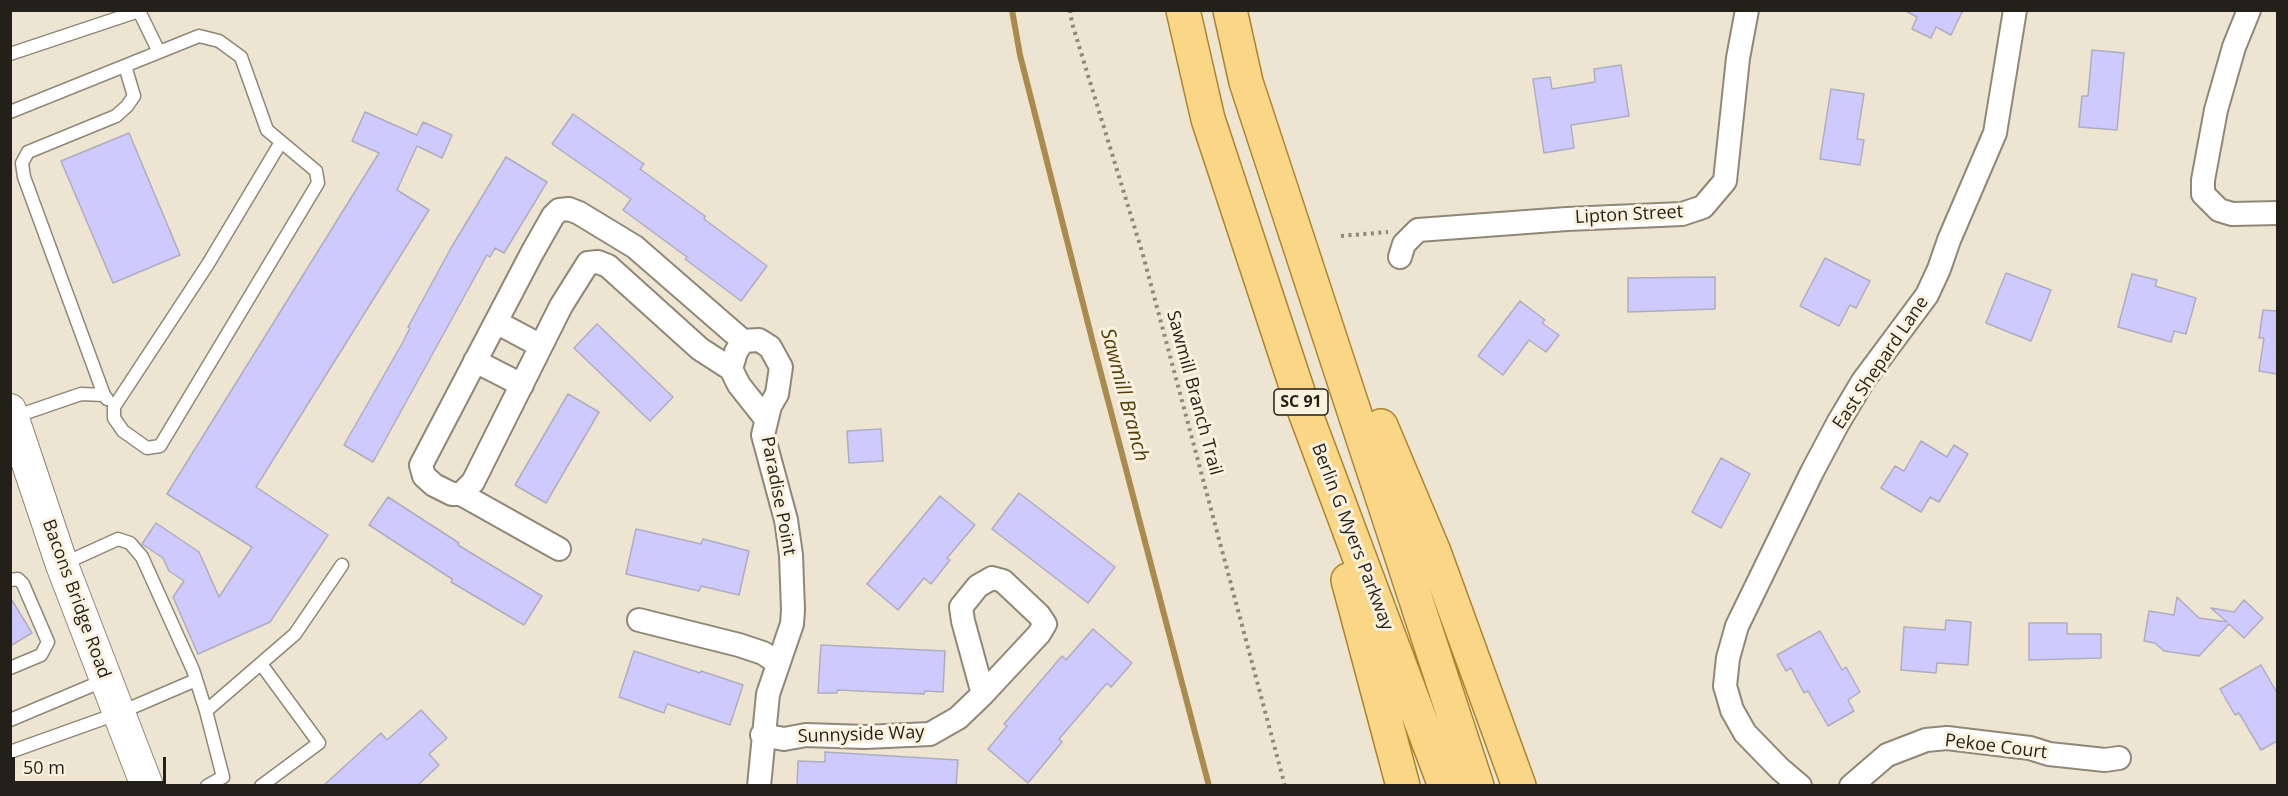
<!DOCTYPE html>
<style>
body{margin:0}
#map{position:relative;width:2288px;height:796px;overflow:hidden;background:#ede4d2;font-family:"Open Sans",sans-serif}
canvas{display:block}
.frame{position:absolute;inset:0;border:12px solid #231f19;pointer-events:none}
.scale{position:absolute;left:12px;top:757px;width:154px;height:27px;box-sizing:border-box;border:3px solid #231f19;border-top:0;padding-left:8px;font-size:18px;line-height:21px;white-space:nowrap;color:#231f19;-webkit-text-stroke:4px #fbf1df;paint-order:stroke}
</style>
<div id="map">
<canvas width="2288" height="796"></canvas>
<div class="frame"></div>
<div class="scale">50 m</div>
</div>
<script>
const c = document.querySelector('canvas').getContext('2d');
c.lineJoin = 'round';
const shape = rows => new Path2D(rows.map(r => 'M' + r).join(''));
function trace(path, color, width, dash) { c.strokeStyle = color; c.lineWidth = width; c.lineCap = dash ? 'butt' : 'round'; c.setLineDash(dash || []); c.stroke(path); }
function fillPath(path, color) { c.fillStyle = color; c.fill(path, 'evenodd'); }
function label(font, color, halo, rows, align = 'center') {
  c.font = font + ' "Open Sans",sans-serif'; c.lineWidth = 6; c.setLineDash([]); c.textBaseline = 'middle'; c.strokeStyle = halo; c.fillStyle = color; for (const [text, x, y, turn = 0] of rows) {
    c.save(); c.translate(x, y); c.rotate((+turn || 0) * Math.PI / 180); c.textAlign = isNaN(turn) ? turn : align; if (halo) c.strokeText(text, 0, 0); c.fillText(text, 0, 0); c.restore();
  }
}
const stream = shape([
 [1012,10,1020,55,1094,347,1209,786]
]);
const building = shape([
 [1904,10,1963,10,1951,35,1936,27,1931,38,1912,29,1917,17,1904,10],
 [2092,50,2124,53,2117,130,2079,127,2082,96,2088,96,2092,50],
 [1621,65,1629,116,1571,125,1574,148,1544,153,1533,79,1550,77,1552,89,1595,82,1594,69,1621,65],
 [1831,89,1864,94,1857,139,1864,140,1860,165,1820,159,1831,89],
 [365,112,417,135,423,122,452,135,442,158,417,146,397,190,429,210,256,487,328,535,270,622,198,654,173,597,184,581,169,571,163,558,142,544,156,523,199,552,219,597,252,547,167,494,379,153,352,141,365,112],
 [573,114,644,164,640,169,705,216,704,219,767,266,741,301,685,259,687,257,623,210,631,199,552,144,573,114],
 [129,133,180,255,113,283,61,161,129,133],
 [506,157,547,182,504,253,495,248,490,257,487,255,373,462,344,445,403,342,410,328,408,327,451,248,506,157],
 [1825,258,1870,281,1856,308,1850,305,1839,326,1800,306,1825,258],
 [2006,273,2051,290,2031,341,1986,323,2006,273],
 [2132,274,2157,280,2155,286,2196,298,2186,334,2174,331,2171,342,2118,327,2132,274],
 [1715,277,1715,309,1628,312,1628,278,1715,277],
 [1520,301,1545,320,1542,323,1559,335,1546,352,1529,340,1503,375,1478,356,1520,301],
 [2263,310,2277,311,2277,374,2259,371,2264,338,2259,338,2263,310],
 [597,324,673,397,650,421,574,348,597,324],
 [568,394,599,412,546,503,515,485,568,394],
 [881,429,883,461,849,463,847,431,881,429],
 [1921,441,1947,457,1954,445,1968,454,1939,502,1930,497,1921,512,1881,488,1895,466,1904,471,1921,441],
 [1721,458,1750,474,1721,528,1692,512,1721,458],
 [1019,493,1115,567,1088,603,992,529,1019,493],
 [940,496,975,525,947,558,950,560,931,584,924,578,898,610,867,584,940,496],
 [388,497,459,543,458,545,542,596,524,625,451,582,452,579,369,525,388,497],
 [636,529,701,544,703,539,749,551,739,595,701,586,699,591,626,574,636,529],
 [10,597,32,633,10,646,10,597],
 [2177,597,2199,618,2227,622,2211,608,2234,612,2244,600,2263,618,2244,638,2229,624,2199,656,2164,651,2155,643,2144,641,2149,611,2174,615,2177,597],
 [1946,620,1971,622,1968,665,1937,663,1936,673,1901,670,1904,627,1945,630,1946,620],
 [2029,623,2067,623,2067,634,2101,634,2101,658,2029,660,2029,623],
 [1093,629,1132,663,1111,687,1107,683,1059,739,1062,742,1028,783,988,749,1007,726,1004,724,1062,656,1066,660,1093,629],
 [1820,631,1842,670,1846,667,1860,692,1848,700,1854,711,1828,726,1808,691,1804,693,1791,668,1786,671,1777,655,1820,631],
 [821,645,945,651,943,692,925,691,924,694,837,690,837,693,818,693,821,645],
 [634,651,700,673,701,671,743,685,730,725,667,704,664,713,619,697,634,651],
 [2261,665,2277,693,2277,741,2261,750,2239,713,2235,715,2220,689,2261,665],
 [421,710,447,738,429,754,439,765,417,786,323,786,381,733,387,740,421,710],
 [825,752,958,760,956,786,797,786,798,761,825,762,825,752]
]);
const path = shape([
 [1070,10,1072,23,1143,255,1285,786],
 [1341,236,1388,232]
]);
const lane = shape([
 [10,54,139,11,159,52],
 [10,112,199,36,219,41,241,57,267,130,316,171,318,183,160,446,147,448,123,431,114,418,114,407,208,264,281,142],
 [104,395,24,177,22,163,28,152,116,116,127,106,134,96,125,66],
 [14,417,81,394,104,395,107,399],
 [63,564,118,539,130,543,142,557,193,670,206,711,223,777,207,786],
 [10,580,18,579,23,584,48,642,41,655,10,668],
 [261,664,319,743,261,786],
 [206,711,295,634,342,565],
 [10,720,105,680],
 [10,752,119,713,196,680]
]);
const street = shape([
 [2249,10,2234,47,2216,110,2203,180,2203,194,2219,210,2232,214,2278,213],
 [1400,257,1404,244,1418,230,1567,219,1682,214,1703,207,1725,181,1738,58,1747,10],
 [496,322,541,346],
 [475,361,522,385],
 [731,369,700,349,608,266,598,262,588,263,561,306,473,482,461,494,452,494,434,485,424,476,421,465,532,253,553,216,559,210,569,209,579,213,635,247,743,341],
 [461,494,559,549],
 [639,620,739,645,763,653,778,663],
 [762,735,784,739,806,735,865,737,930,734,958,718,983,694,1039,634,1045,624,1039,615,1003,581,992,578,978,586,961,607,963,621,983,694],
 [759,786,768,694,792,624,793,610,791,555,786,520,763,435,770,406,777,394,781,367,770,347,759,340,743,341,736,352,731,369,739,385,766,419],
 [1800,786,1780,769,1745,733,1732,710,1725,686,1728,658,1737,626,1812,472,1838,423,1863,381,1927,295,1939,269,1949,240,1995,133,2015,10],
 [1851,786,1887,755,1926,740,1947,738,2030,748,2049,754,2105,760,2119,758]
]);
const secondary = shape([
 [10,410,62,565,147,786]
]);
const primary = shape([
 [1183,10,1208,119,1302,404,1445,786],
 [1230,10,1246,82,1477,786],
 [1381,426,1434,552,1519,786],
 [1348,580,1403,786]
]);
const shields = [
 [1301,402,54]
];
const shieldNames = [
 ["SC 91",1301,402]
];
const streetNames = [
 ["Lipton Street",1629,215,-3],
 ["East Shepard Lane",1881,363,-56],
 ["Sawmill Branch Trail",1194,393,75],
 ["Paradise Point",778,496,79],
 ["Berlin G Myers Parkway",1352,537,69],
 ["Bacons Bridge Road",76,599,70],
 ["Sunnyside Way",861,735,-2],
 ["Pekoe Court",1996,747,7]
];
const waterNames = [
 ["Sawmill Branch",1124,395,75]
];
trace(stream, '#aa8b4e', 6);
fillPath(building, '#cecafd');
trace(building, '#aeadbf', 1.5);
trace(lane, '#908777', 15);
trace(street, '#908777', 26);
trace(secondary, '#908777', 34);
trace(primary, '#ac842c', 36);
trace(path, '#8e887b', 4, [3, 4.5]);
trace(lane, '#fff', 12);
trace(street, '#fff', 22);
trace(secondary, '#fff', 32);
trace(primary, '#fad687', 33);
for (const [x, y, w] of shields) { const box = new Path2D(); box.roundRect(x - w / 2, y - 13, w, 26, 4.5); c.fillStyle = '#fbf1df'; c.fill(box); trace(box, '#231f19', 1.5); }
label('bold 16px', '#231f19', null, shieldNames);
label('18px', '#231f19', '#fbf1df', streetNames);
label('italic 20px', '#523c09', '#fbf1df', waterNames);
</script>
